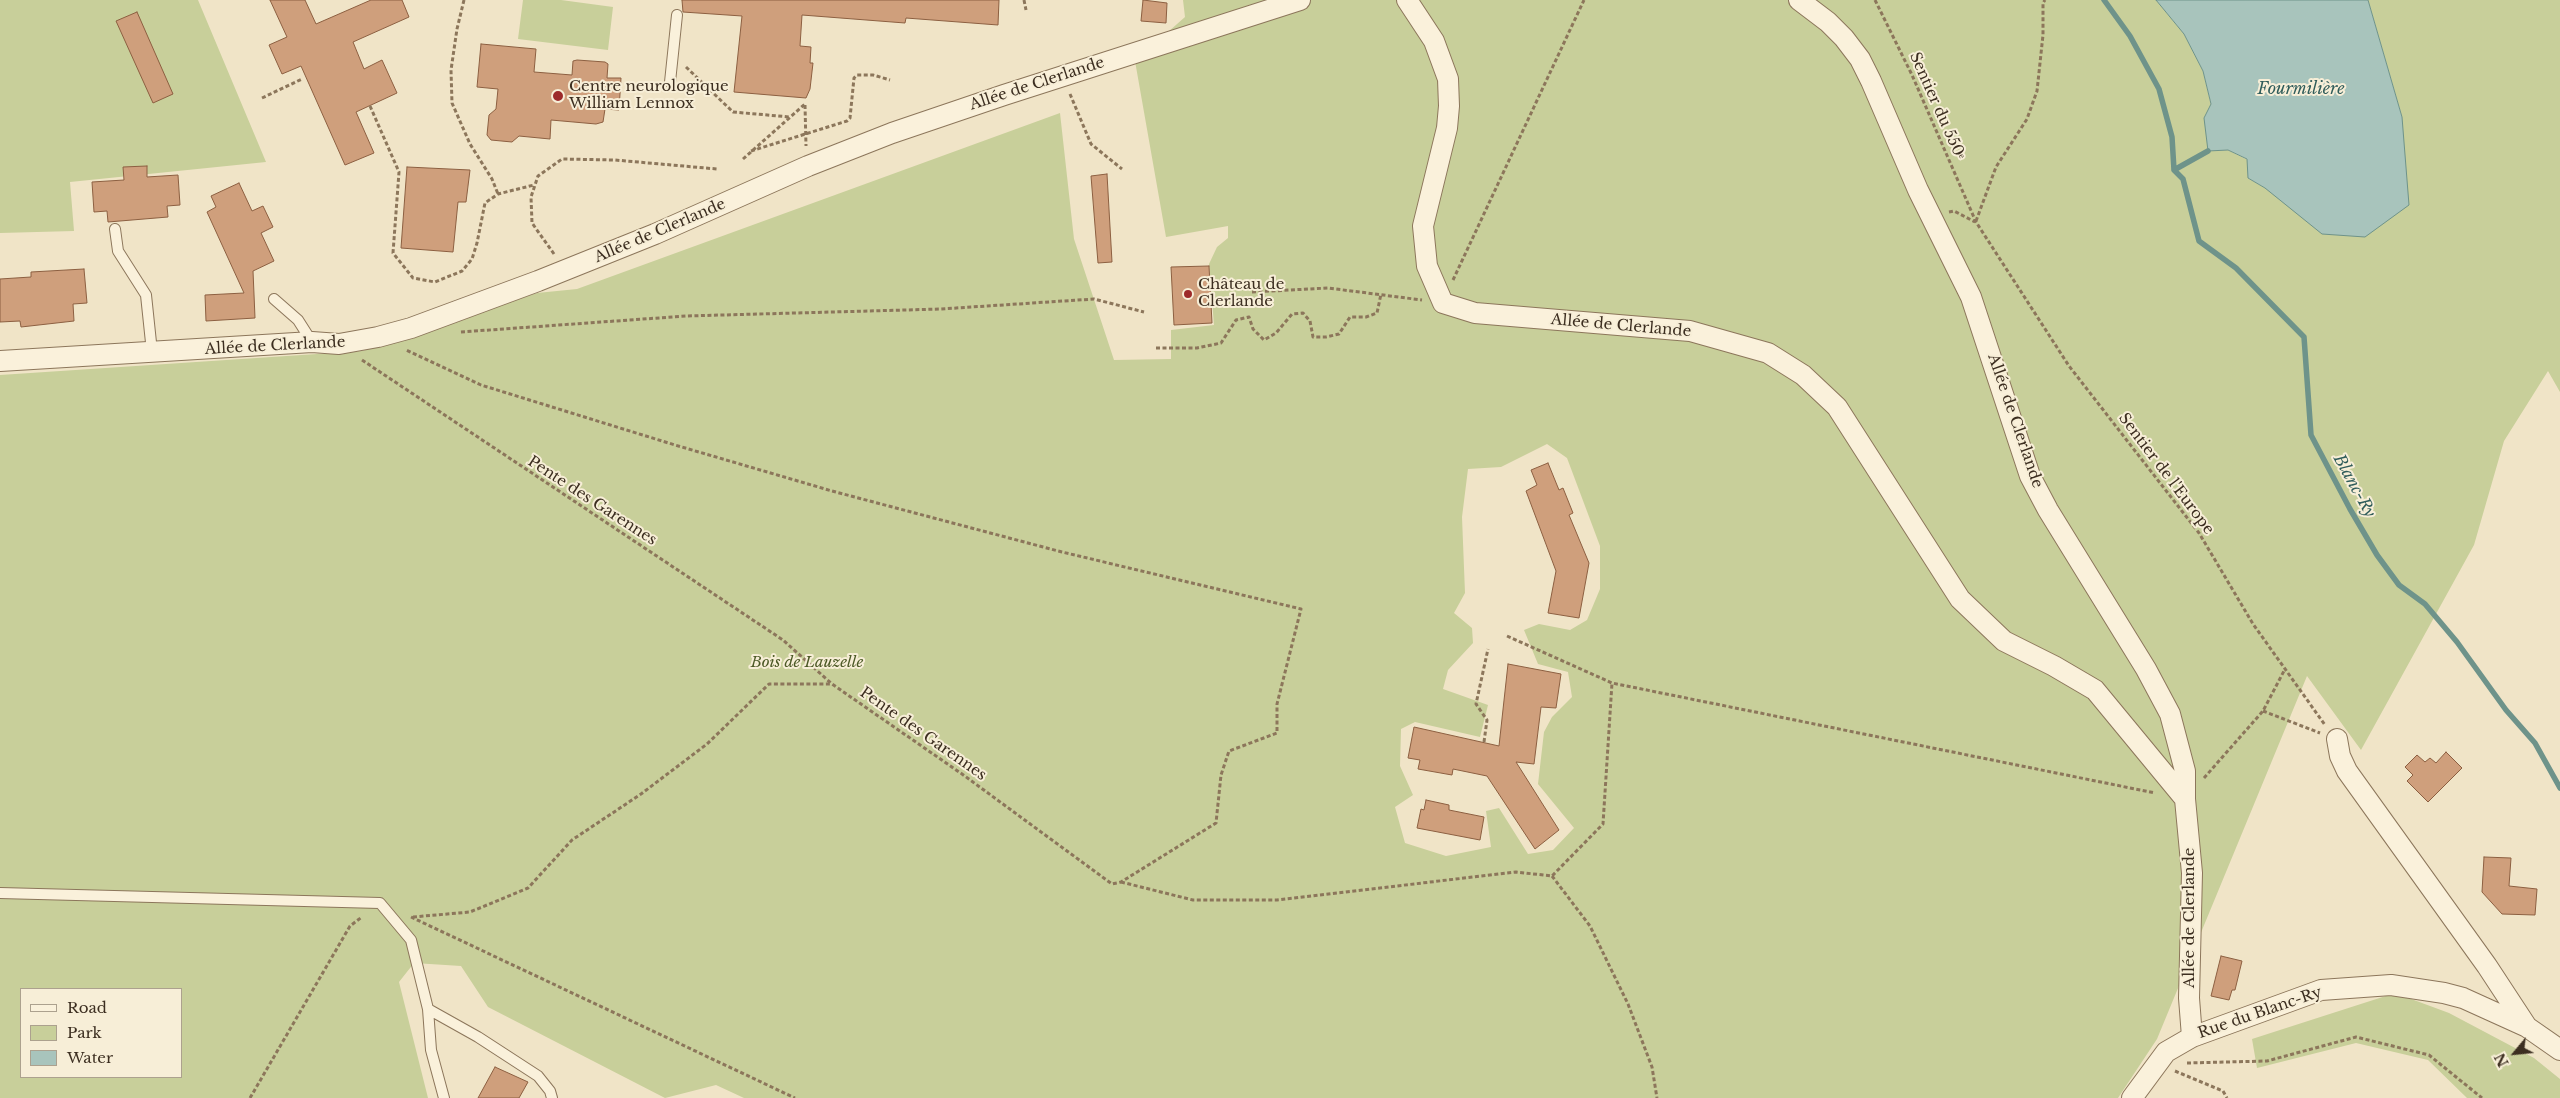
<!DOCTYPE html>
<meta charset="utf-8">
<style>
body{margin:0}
#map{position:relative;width:2560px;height:1098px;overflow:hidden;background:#f0e4c7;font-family:"Libre Baskerville",serif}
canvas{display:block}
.legend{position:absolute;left:20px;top:988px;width:162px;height:90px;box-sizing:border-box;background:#f7eed7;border:1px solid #aca18e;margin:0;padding:6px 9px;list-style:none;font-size:15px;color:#3c2e20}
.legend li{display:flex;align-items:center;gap:10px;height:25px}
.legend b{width:25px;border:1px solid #aca18e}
.north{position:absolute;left:2490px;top:1028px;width:50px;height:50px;-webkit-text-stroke:4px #f7eed7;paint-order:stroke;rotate:242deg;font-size:14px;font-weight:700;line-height:20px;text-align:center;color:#3c2e20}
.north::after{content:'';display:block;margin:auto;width:18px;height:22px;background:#3c2e20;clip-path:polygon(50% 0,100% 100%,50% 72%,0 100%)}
</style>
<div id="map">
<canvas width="2560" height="1098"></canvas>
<ul class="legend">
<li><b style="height:6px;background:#faf1db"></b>Road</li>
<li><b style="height:14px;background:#c8cf9a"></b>Park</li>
<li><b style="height:14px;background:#a8c4bc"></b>Water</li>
</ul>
<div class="north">N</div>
</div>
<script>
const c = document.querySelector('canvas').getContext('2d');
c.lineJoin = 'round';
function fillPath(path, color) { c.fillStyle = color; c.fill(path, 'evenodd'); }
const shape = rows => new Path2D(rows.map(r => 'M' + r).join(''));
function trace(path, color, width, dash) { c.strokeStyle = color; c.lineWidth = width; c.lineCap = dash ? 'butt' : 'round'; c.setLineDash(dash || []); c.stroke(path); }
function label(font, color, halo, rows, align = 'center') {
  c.font = font + ' "Libre Baskerville",serif'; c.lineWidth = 4; c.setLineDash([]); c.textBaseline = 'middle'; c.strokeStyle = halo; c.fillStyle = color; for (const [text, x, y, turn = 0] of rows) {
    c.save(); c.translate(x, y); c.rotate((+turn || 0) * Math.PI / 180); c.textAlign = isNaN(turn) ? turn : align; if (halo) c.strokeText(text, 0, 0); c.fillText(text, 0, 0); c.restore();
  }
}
const green = shape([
 [0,0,198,0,266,162,70,182,74,231,0,233],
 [523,0,561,0,613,7,608,50,518,39],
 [1183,0,2156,0,2184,34,2203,71,2211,105,2204,118,2228,150,2248,160,2248,178,2265,188,2402,117,2368,0,2560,0,2560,392,2548,371,2504,441,2474,545,2361,750,2307,676,2157,1039,2118,1098,744,1098,716,1085,665,1098,488,1007,461,966,414,963,399,982,428,1098,0,1098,0,375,362,351,537,293,577,289,1060,113,1074,239,1114,360,1171,359,1171,330,1214,325,1209,264,1217,247,1228,238,1228,226,1166,237,1135,61,1185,17],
 [1547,444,1567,458,1600,546,1600,589,1587,620,1570,630,1539,624,1524,630,1538,664,1568,672,1572,697,1552,717,1544,732,1538,784,1574,828,1553,850,1528,854,1499,808,1486,811,1491,847,1446,856,1405,843,1395,807,1413,795,1400,766,1401,729,1415,722,1480,737,1488,705,1443,689,1448,670,1473,643,1472,628,1454,613,1465,593,1462,517,1468,469,1501,467],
 [21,989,181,989,181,1077,21,1077],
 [2395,993,2449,1013,2534,1058,2560,1079,2560,1098,2467,1098,2428,1060,2356,1043,2257,1068,2252,1039]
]);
const water = shape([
 [2156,0,2368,0,2402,117,2409,205,2365,237,2322,234,2265,188,2248,178,2247,159,2228,150,2208,151,2204,118,2211,104,2203,71,2184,34,2156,0]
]);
const stream = shape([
 [2104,0,2130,36,2159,89,2172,137,2174,170,2183,179,2199,241,2236,268,2304,337,2311,435,2350,509,2377,555,2399,585,2425,604,2457,642,2506,710,2535,743,2560,788],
 [2174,170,2208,151]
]);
const building = shape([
 [270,0,305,0,316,24,371,0,402,0,409,17,353,42,364,69,382,60,397,93,356,112,374,153,345,165,301,66,282,74,269,45,287,37,270,0],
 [682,0,999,0,998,25,906,18,905,23,802,15,800,46,811,47,810,63,813,63,810,89,806,98,734,92,742,16,683,12,682,0],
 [1143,0,1167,3,1166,23,1141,21,1143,0],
 [137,12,173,94,153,103,116,21,137,12],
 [481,44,536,49,534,72,572,75,573,61,577,60,605,62,608,64,607,78,621,78,619,110,605,109,603,122,596,124,551,120,550,139,519,136,512,142,491,140,487,135,489,115,496,109,498,89,477,87,481,44],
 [147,166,147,177,178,175,180,205,167,206,168,217,108,222,107,211,94,212,92,182,124,180,123,167,147,166],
 [407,167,470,170,466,202,458,202,453,252,401,248,407,167],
 [1107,174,1112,262,1098,263,1091,176,1107,174],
 [239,183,252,211,263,206,273,227,261,233,274,261,253,271,255,318,206,321,205,295,244,293,207,212,216,207,211,196,239,183],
 [1209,266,1212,323,1174,325,1171,267,1209,266],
 [84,269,87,303,73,304,74,321,21,327,20,321,0,322,0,279,31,277,31,272,84,269],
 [1548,463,1559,490,1563,488,1573,513,1569,515,1589,563,1579,618,1548,613,1556,571,1526,491,1537,485,1531,470,1548,463],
 [1508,664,1561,674,1556,708,1541,707,1534,764,1516,762,1559,830,1535,849,1487,776,1453,769,1452,775,1418,769,1420,760,1408,758,1414,727,1499,746,1508,664],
 [2446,752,2462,768,2428,802,2407,781,2413,775,2405,767,2417,755,2425,762,2430,758,2436,763,2446,752],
 [1426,800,1449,805,1449,810,1484,817,1480,840,1417,828,1421,809,1424,810,1426,800],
 [2484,857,2511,858,2509,886,2537,889,2535,915,2502,914,2482,892,2484,857],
 [2221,956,2242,961,2235,990,2232,990,2229,1000,2211,996,2221,956],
 [495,1067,528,1082,519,1098,478,1098,495,1067]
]);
const path = shape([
 [464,0,457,29,451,70,452,103,470,144,492,179,498,194],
 [1024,0,1026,10],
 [1875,0,1912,75,1976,222,2069,366,2199,533,2253,624,2325,725],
 [686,67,733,112,790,117],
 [1070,94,1091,144,1122,169],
 [262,98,302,79],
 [805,105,806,146],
 [370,106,399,172,393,253,413,278,435,282,462,271,472,259,477,243,485,203,498,194,534,185],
 [751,151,847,121,850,118,854,78,857,75,873,75,890,80],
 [743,159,805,104],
 [1949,212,1954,211,1975,222],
 [1976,221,1996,167,2027,119,2037,91,2043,35,2043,3,2045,0],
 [554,254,532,223,531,197,538,176,562,159,615,160,717,169],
 [1453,280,1584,0],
 [1252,292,1328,288,1422,300],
 [461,332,686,316,941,309,1094,299,1144,312],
 [1156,348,1197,348,1221,343,1236,320,1249,317,1253,329,1264,340,1276,333,1292,314,1303,313,1310,321,1313,337,1326,337,1339,334,1350,317,1366,317,1377,313,1381,294],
 [362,360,783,640,832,684,962,774,1112,884,1121,882,1216,823,1221,775,1229,751,1277,733,1277,704,1301,609,1062,552,832,491,675,445,481,385,406,350],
 [1507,636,1612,683,2155,793],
 [2263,711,2320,733],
 [1484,742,1487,720,1476,704,1488,649],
 [2204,778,2263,711,2285,669],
 [1552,876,1590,926,1628,1004,1652,1067,1657,1098],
 [1121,882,1193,900,1277,900,1516,872,1552,876,1603,824,1612,683],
 [411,917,795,1098],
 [413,917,470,912,528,888,572,840,641,794,707,744,769,684,831,684],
 [2187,1063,2267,1061,2356,1037,2429,1055,2482,1098],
 [2175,1071,2223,1091,2227,1098],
 [250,1098,350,926,362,917]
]);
const lane = shape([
 [670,82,677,15],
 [115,229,118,251,146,295,152,352],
 [274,299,298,320,312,342],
 [0,893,380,903,411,940,428,1009,431,1050,444,1098],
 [428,1009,478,1037,538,1076,550,1091,552,1098]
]);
const street = shape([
 [1407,0,1434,41,1448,79,1449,106,1447,128,1423,226,1427,266,1443,303,1475,313,1690,331,1768,353,1803,375,1837,407,1960,599,2004,641,2054,666,2095,690,2185,799,2192,873,2189,998,2192,1037],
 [1799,0,1828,22,1844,38,1860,59,1871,81,1918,190,1971,297,2030,476,2048,510,2146,669,2170,714,2185,771,2185,799],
 [0,361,312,342,339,344,378,337,411,328,538,281,655,234,808,166,892,133,1004,95,1300,0],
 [2337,739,2340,756,2347,771,2487,966,2527,1027],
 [2132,1098,2166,1052,2192,1037,2321,990,2391,985,2444,993,2463,998,2527,1027,2560,1050]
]);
const markers = [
 [558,96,6,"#9d2a2a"],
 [1188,294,5,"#9d2a2a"]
];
const streetNames = [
 ["Allée de Clerlande",1037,84,-18],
 ["Sentier du 550ᵉ",1937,106,66],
 ["Allée de Clerlande",660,231,-23],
 ["Allée de Clerlande",1621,326,5],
 ["Allée de Clerlande",275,346,-3],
 ["Allée de Clerlande",2015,421,71],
 ["Sentier de l'Europe",2166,474,53],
 ["Pente des Garennes",592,501,33],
 ["Pente des Garennes",923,734,35],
 ["Allée de Clerlande",2190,918,-90],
 ["Rue du Blanc-Ry",2260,1013,-19]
];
const poiNames = [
 ["Centre neurologique",569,87],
 ["William Lennox",569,104],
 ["Château de",1198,285],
 ["Clerlande",1198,302]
];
const parkNames = [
 ["Bois de Lauzelle",807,663]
];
const waterNames = [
 ["Fourmilière",2301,89],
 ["Blanc-Ry",2354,486,61]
];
fillPath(green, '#c8cf9a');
fillPath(water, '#a8c4bc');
trace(water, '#6e938a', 1);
trace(stream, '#6e938a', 5.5);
fillPath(building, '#cf9f7c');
trace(building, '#8c5f41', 1);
trace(lane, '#8c765b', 12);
trace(street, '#8c765b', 22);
trace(path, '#8c765b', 3, [4, 2.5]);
trace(lane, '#faf1db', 10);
trace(street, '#faf1db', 20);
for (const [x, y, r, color] of markers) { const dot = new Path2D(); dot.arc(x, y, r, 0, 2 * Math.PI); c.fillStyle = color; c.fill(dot); trace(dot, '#f7eed7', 2); }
label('15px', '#3c2e20', '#f7eed7', streetNames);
label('15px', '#3c2e20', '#f7eed7', poiNames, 'left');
label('italic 15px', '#4c5926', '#f7eed7', parkNames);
label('italic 16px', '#2f5c5a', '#f7eed7', waterNames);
</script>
